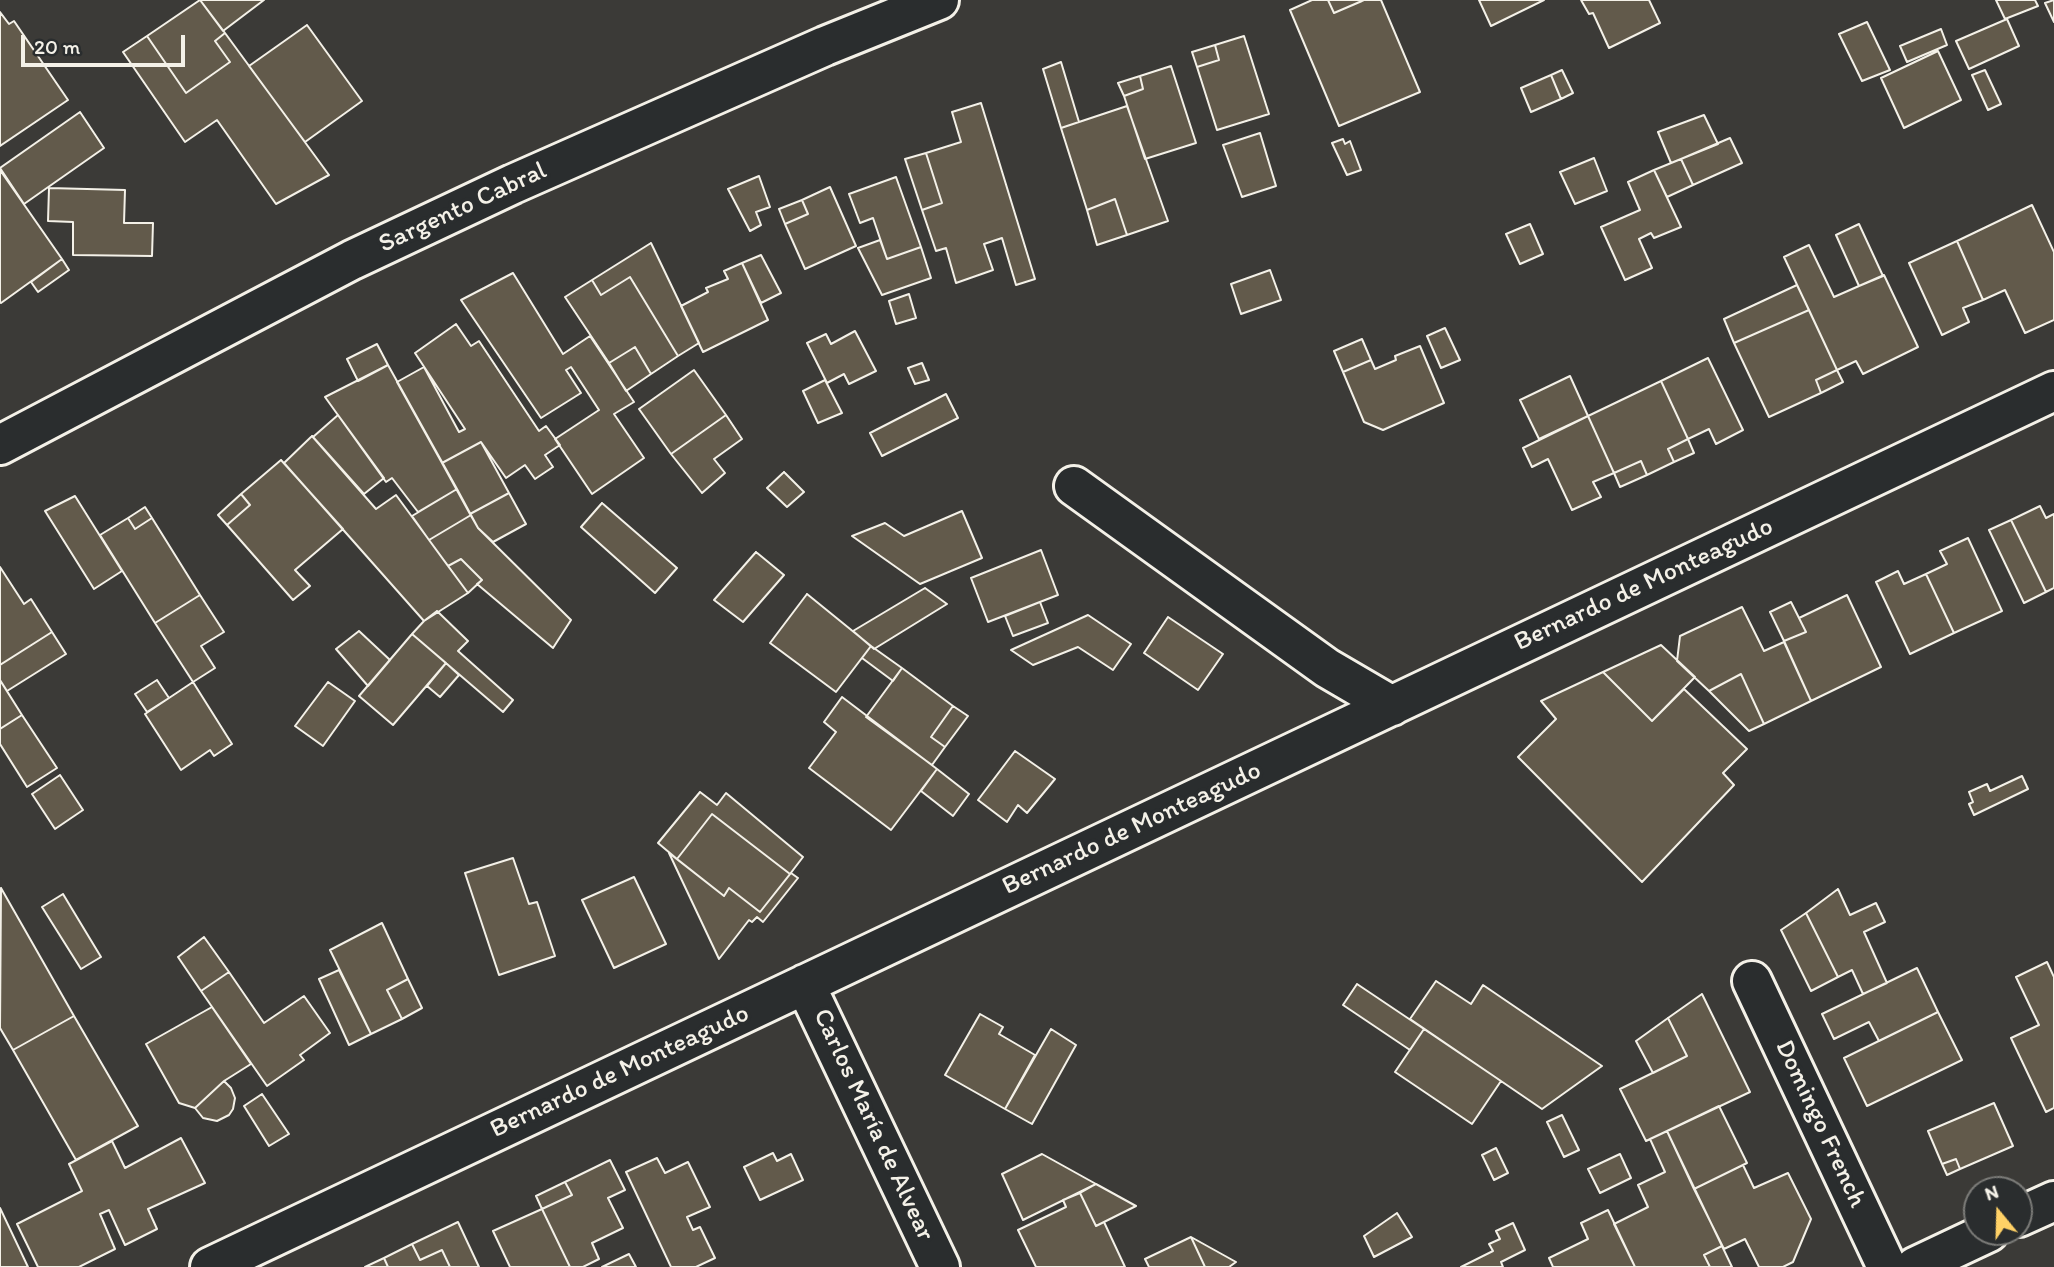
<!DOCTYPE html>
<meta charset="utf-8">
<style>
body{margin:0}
#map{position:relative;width:2054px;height:1267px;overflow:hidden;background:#3b3a37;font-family:Itim,sans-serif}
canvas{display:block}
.north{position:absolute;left:1963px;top:1176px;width:70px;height:70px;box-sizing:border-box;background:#2a2d2e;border:2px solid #7b7b78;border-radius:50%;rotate:341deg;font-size:19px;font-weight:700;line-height:28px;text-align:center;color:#f4f1e8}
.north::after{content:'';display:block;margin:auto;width:24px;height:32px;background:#ffd166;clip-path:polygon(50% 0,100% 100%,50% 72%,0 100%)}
.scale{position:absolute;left:21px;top:35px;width:164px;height:32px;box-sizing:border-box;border:4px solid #f4f1e8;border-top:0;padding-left:9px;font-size:21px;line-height:24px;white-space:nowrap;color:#f4f1e8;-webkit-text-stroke:5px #2a2d2e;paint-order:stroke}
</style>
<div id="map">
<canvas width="2054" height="1267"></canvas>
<div class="north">N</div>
<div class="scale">20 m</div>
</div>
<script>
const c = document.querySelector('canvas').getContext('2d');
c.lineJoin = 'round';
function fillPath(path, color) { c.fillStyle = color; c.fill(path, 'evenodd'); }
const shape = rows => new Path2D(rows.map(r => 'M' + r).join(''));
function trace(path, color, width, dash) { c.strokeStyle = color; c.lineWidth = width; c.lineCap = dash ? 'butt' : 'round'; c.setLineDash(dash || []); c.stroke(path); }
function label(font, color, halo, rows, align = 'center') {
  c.font = font + ' Itim,sans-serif'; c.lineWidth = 7; c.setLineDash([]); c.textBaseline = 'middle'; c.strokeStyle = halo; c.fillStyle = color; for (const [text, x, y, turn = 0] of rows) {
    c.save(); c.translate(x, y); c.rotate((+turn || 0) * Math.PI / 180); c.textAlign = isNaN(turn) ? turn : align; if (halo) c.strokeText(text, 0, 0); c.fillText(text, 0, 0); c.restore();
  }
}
const building = shape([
 [200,0,225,33,215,41,230,62,186,93,147,36,200,0],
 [200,0,264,0,223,31,200,0],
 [1312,0,1328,0,1334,13,1364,0,1381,0,1420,92,1339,126,1290,10,1312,0],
 [1328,0,1362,0,1362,1,1334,13,1328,0],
 [1479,0,1544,0,1491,26,1479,0],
 [1581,0,1649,0,1660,23,1609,48,1593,13,1589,14,1581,0],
 [1996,0,2035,0,2038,6,2005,19,1996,0],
 [2054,0,2054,22,2045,3,2054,0],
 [0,12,9,24,14,21,68,100,0,146,0,12],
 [2007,19,2019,46,1969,69,1956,41,2007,19],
 [1867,22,1890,70,1862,81,1839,34,1867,22],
 [307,25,362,101,305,142,249,66,307,25],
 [1941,29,1947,45,1907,62,1900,46,1941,29],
 [225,33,329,175,276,204,217,120,185,142,123,52,147,36,186,93,230,62,215,41,225,33],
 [1244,36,1269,114,1217,130,1197,67,1219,60,1215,45,1244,36],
 [1215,45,1219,60,1197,67,1192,52,1215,45],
 [1938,51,1961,100,1904,128,1881,78,1938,51],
 [1061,62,1079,122,1061,128,1043,69,1061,62],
 [1171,66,1196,143,1145,159,1124,96,1143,89,1140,76,1171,66],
 [1562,70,1573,93,1561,99,1551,75,1562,70],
 [1985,70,2001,104,1988,110,1972,75,1985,70],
 [1551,75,1561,99,1531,112,1521,88,1551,75],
 [1140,76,1143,89,1124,96,1118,83,1140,76],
 [981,103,1035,279,1016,285,1002,238,984,244,993,270,956,283,946,248,936,251,922,210,942,203,926,153,961,142,952,112,981,103],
 [1127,106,1168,221,1127,235,1115,199,1087,210,1061,128,1127,106],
 [80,112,104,148,24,204,0,168,80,112],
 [1704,115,1718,144,1671,163,1658,132,1704,115],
 [1260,133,1276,186,1242,197,1223,145,1260,133],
 [1730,138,1742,163,1693,185,1681,159,1730,138],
 [1343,139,1345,144,1350,141,1361,170,1347,175,1332,143,1343,139],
 [926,153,942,203,922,210,905,159,926,153],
 [1594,158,1607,191,1575,204,1560,172,1594,158],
 [1681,159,1693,185,1667,197,1654,170,1681,159],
 [0,170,62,259,1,303,0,302,0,170],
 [1654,170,1681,227,1654,238,1651,233,1639,239,1652,268,1625,280,1601,227,1640,210,1628,182,1654,170],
 [759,176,770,207,756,212,761,225,750,231,728,189,759,176],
 [896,177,921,247,887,259,873,218,860,223,849,194,896,177],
 [830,187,856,246,805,269,785,224,808,214,802,200,830,187],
 [49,188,125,190,124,223,153,223,152,256,73,255,73,222,48,221,49,188],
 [1115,199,1127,235,1097,245,1087,210,1115,199],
 [802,200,808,214,785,224,779,209,802,200],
 [2032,205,2054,252,2054,320,2025,333,2005,290,1983,300,1957,241,2032,205],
 [1530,224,1543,254,1520,264,1506,234,1530,224],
 [1859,224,1883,276,1859,286,1836,235,1859,224],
 [880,240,887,259,921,247,931,278,882,295,858,248,880,240],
 [1957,241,1983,300,1963,308,1969,322,1942,335,1909,263,1957,241],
 [651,243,699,343,678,356,630,277,601,295,592,280,651,243],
 [1809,245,1834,297,1884,275,1918,347,1863,374,1856,361,1837,370,1784,257,1809,245],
 [761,255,781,293,761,303,742,263,761,255],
 [62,259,69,270,38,292,31,282,62,259],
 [742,263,768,320,703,352,681,306,708,292,706,288,728,279,724,271,742,263],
 [1270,270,1281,300,1241,314,1231,284,1270,270],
 [513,273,563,354,590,336,634,402,614,414,644,458,592,494,555,439,599,410,571,367,566,370,581,393,541,418,461,300,513,273],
 [630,277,678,356,651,374,635,347,609,363,565,297,592,280,601,295,630,277],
 [1797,285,1809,310,1734,343,1724,319,1797,285],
 [909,294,916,318,896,324,889,301,909,294],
 [1809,310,1837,370,1816,380,1821,393,1769,417,1734,343,1809,310],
 [456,324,471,346,479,341,539,431,546,426,560,445,545,455,553,467,535,479,525,465,506,478,481,442,442,463,397,382,424,367,459,432,465,429,415,353,456,324],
 [1445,328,1460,360,1441,368,1427,336,1445,328],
 [855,331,876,371,849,384,844,374,827,383,807,343,826,334,831,344,855,331],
 [1362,339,1371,360,1343,372,1334,351,1362,339],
 [377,344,388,365,358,381,347,359,377,344],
 [1420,346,1444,403,1383,430,1364,422,1343,372,1371,360,1375,369,1396,360,1395,356,1420,346],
 [635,347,651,374,626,391,609,363,635,347],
 [1708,358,1743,430,1716,444,1709,429,1688,439,1661,381,1708,358],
 [922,363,929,380,915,384,908,368,922,363],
 [388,365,457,489,418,512,392,478,386,482,325,397,388,365],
 [694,370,726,415,671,454,639,409,694,370],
 [1837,370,1843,382,1821,393,1816,380,1837,370],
 [1570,376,1588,416,1539,439,1520,400,1570,376],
 [825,380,842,413,818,423,803,391,825,380],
 [1661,381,1688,439,1668,449,1674,462,1647,475,1641,461,1614,473,1588,416,1661,381],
 [946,394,958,418,882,456,870,433,946,394],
 [338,415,384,478,364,494,313,437,338,415],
 [726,415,742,439,714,459,725,473,702,493,671,454,726,415],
 [1588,416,1614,473,1593,482,1601,497,1572,510,1548,459,1532,467,1523,448,1588,416],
 [312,436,376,509,396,495,468,593,424,621,284,463,312,436],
 [1688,439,1694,453,1674,462,1668,449,1688,439],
 [481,442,509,493,470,514,442,463,481,442],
 [281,460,343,529,295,570,310,586,293,600,227,525,250,505,241,494,281,460],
 [1641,461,1647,475,1620,487,1614,473,1641,461],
 [784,472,804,492,787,507,767,488,784,472],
 [457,489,471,515,429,540,412,516,457,489],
 [509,493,526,524,493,542,478,528,470,514,509,493],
 [241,494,250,505,227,525,218,515,241,494],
 [75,496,122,571,94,589,45,511,75,496],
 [602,503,677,568,655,593,581,527,602,503],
 [2040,506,2046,518,2054,514,2054,588,2046,592,2011,520,2040,506],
 [145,507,152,518,135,529,128,518,145,507],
 [962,511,982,558,920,584,852,536,885,523,904,536,962,511],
 [471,515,478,528,571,620,553,648,477,584,482,580,461,559,448,566,429,540,471,515],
 [128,518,135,529,152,518,200,595,155,623,100,535,128,518],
 [2011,520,2046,592,2024,603,1989,530,2011,520],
 [1968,538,2002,611,1954,633,1926,574,1947,564,1940,551,1968,538],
 [1041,550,1058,595,988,622,971,578,1041,550],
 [756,552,784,575,743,622,714,600,756,552],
 [461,559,482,580,468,593,448,566,461,559],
 [0,567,24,604,31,599,52,632,0,665,0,567],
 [1898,571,1904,584,1926,574,1954,633,1910,654,1876,582,1898,571],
 [925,588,947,604,874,649,853,631,925,588],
 [807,594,871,646,836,692,770,643,807,594],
 [200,595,224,632,201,646,215,668,193,682,155,623,200,595],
 [1847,595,1881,667,1811,701,1784,641,1806,632,1799,618,1847,595],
 [1040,602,1048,623,1013,636,1005,616,1040,602],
 [1791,602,1806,632,1784,641,1770,612,1791,602],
 [1742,607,1764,651,1784,642,1811,701,1764,724,1741,674,1709,691,1677,661,1680,636,1742,607],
 [437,611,468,641,458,651,513,700,503,712,412,634,424,621,437,611],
 [1088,615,1131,644,1113,670,1078,647,1033,665,1011,650,1088,615],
 [1168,617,1223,654,1198,690,1144,653,1168,617],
 [359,631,390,660,368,686,336,649,359,631],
 [52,632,66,654,7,691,0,680,0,665,52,632],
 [412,634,446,663,393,725,359,696,412,634],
 [1661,645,1695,677,1652,721,1603,672,1661,645],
 [871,646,902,668,893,681,862,658,871,646],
 [446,663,459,675,440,697,427,686,446,663],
 [902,668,953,706,931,737,945,747,932,765,866,717,902,668],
 [1603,672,1652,721,1684,689,1747,749,1723,773,1734,785,1642,882,1518,757,1556,719,1541,701,1603,672],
 [1741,674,1764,724,1749,731,1709,691,1741,674],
 [0,680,22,715,0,729,0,680],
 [157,680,169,698,147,712,135,694,157,680],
 [193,682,232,744,214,756,210,750,181,770,145,714,193,682],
 [328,682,355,701,323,746,295,726,328,682],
 [842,697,937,769,891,830,809,768,836,732,824,722,842,697],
 [953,706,968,716,945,747,931,737,953,706],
 [22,715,57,768,27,787,0,744,0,729,22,715],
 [1015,751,1055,779,1027,813,1018,805,1007,822,978,800,1015,751],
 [937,769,969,794,953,816,921,791,937,769],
 [60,775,83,810,55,829,32,794,60,775],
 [2022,776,2028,789,1974,815,1969,804,1973,802,1969,792,1987,784,1990,791,2022,776],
 [700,792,717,805,726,793,803,857,790,874,712,814,677,859,658,843,700,792],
 [712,814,790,874,760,912,729,888,724,896,677,859,712,814],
 [669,853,724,896,729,888,760,912,791,873,798,878,763,922,757,917,752,922,749,920,719,959,669,853],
 [513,858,529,904,537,902,555,956,499,975,465,873,513,858],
 [634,877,666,944,614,968,582,900,634,877],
 [1,888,74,1016,13,1050,0,1028,1,888],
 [1838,889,1850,915,1876,903,1885,922,1864,932,1887,983,1863,994,1852,970,1838,977,1806,913,1838,889],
 [63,894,101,957,81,969,42,907,63,894],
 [1806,913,1838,977,1811,991,1781,930,1806,913],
 [382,923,408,979,387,990,402,1019,371,1034,330,950,382,923],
 [204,937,229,972,201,991,178,957,204,937],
 [2047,962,2054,977,2054,1108,2046,1112,2011,1038,2039,1025,2016,977,2047,962],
 [1917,968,1938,1012,1879,1041,1869,1022,1834,1039,1822,1014,1917,968],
 [339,970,371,1034,349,1045,319,979,339,970],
 [229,972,264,1023,304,996,330,1033,300,1055,304,1060,267,1086,201,991,229,972],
 [408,979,422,1008,402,1019,387,990,408,979],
 [1436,981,1471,1004,1483,985,1602,1066,1542,1109,1410,1019,1436,981],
 [1357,984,1424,1029,1410,1050,1343,1005,1357,984],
 [1702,994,1750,1092,1646,1141,1620,1089,1687,1056,1668,1018,1702,994],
 [212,1007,251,1064,224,1081,195,1108,179,1103,146,1044,212,1007],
 [1938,1012,1962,1060,1867,1106,1844,1058,1938,1012],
 [980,1014,1003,1027,999,1034,1035,1055,1005,1109,945,1075,980,1014],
 [74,1016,138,1126,76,1160,13,1050,74,1016],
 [1668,1018,1687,1056,1653,1073,1636,1041,1668,1018],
 [1051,1029,1076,1045,1032,1124,1005,1109,1051,1029],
 [1424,1029,1501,1081,1472,1124,1395,1072,1424,1029],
 [224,1081,231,1088,235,1098,233,1109,229,1115,217,1121,203,1118,195,1108,224,1081],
 [262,1094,289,1134,269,1146,244,1106,262,1094],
 [1994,1103,2013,1146,1960,1169,1956,1159,1942,1164,1928,1131,1994,1103],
 [1719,1106,1747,1163,1694,1189,1667,1131,1719,1106],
 [1562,1115,1579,1150,1564,1157,1547,1122,1562,1115],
 [1667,1131,1722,1246,1704,1255,1710,1267,1635,1267,1614,1224,1648,1207,1638,1185,1665,1172,1650,1139,1667,1131],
 [181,1138,205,1183,148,1209,157,1229,125,1245,109,1210,100,1214,115,1249,79,1267,38,1267,17,1224,82,1191,69,1164,112,1141,125,1168,181,1138],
 [1496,1148,1508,1173,1494,1180,1482,1155,1496,1148],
 [773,1153,777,1161,791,1154,803,1180,760,1200,744,1167,773,1153],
 [1042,1154,1096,1184,1023,1220,1002,1174,1042,1154],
 [1620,1154,1631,1178,1600,1193,1588,1169,1620,1154],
 [657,1158,665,1173,688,1162,710,1207,687,1217,693,1230,700,1227,715,1258,696,1267,671,1267,626,1172,657,1158],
 [1956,1159,1960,1169,1947,1175,1942,1164,1956,1159],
 [610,1160,625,1190,608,1198,623,1228,592,1243,599,1259,583,1267,570,1267,542,1209,572,1195,565,1182,610,1160],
 [1743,1165,1754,1188,1788,1173,1811,1219,1793,1262,1783,1267,1759,1267,1745,1239,1724,1249,1694,1189,1743,1165],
 [565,1182,572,1195,542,1209,536,1196,565,1182],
 [1096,1184,1136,1206,1096,1226,1080,1193,1096,1184],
 [1080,1193,1096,1226,1104,1222,1125,1267,1036,1267,1018,1230,1066,1207,1063,1200,1080,1193],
 [0,1208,28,1267,0,1267,0,1208],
 [542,1209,570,1267,510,1267,493,1231,542,1209],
 [1608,1210,1635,1267,1553,1267,1549,1258,1588,1239,1581,1223,1608,1210],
 [1397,1213,1412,1237,1374,1257,1364,1236,1397,1213],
 [458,1222,479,1267,450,1267,442,1250,420,1260,412,1244,458,1222],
 [1513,1223,1525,1250,1501,1262,1503,1267,1461,1267,1493,1251,1489,1244,1500,1239,1496,1231,1513,1223],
 [1191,1237,1236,1262,1229,1267,1205,1267,1191,1237],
 [1191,1237,1205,1267,1149,1267,1145,1259,1191,1237],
 [412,1244,420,1260,442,1250,450,1267,388,1267,384,1258,412,1244],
 [1722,1246,1732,1267,1710,1267,1704,1255,1722,1246],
 [629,1254,636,1267,602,1267,629,1254],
 [384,1258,388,1267,365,1267,384,1258]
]);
const minor = shape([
 [1074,486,1327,668,1392,706],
 [1752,981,1887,1267],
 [805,984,940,1267],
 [2019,1217,2054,1201],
 [210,1267,2054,391],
 [1915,1267,1989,1232]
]);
const secondary = shape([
 [0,445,352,260,513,184,825,46,939,0]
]);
const streetNames = [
 ["Sargento Cabral",463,208,-25],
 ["Bernardo de Monteagudo",1644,585,-25],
 ["Bernardo de Monteagudo",1132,829,-25],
 ["Bernardo de Monteagudo",620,1072,-25],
 ["Domingo French",1820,1124,65],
 ["Carlos María de Alvear",873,1125,65]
];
fillPath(building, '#625a4b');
trace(building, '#f4f1e8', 2);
trace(minor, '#f4f1e8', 44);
trace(secondary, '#f4f1e8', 44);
trace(minor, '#2a2d2e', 38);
trace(secondary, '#2a2d2e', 38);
label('26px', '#f4f1e8', '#2a2d2e', streetNames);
</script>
